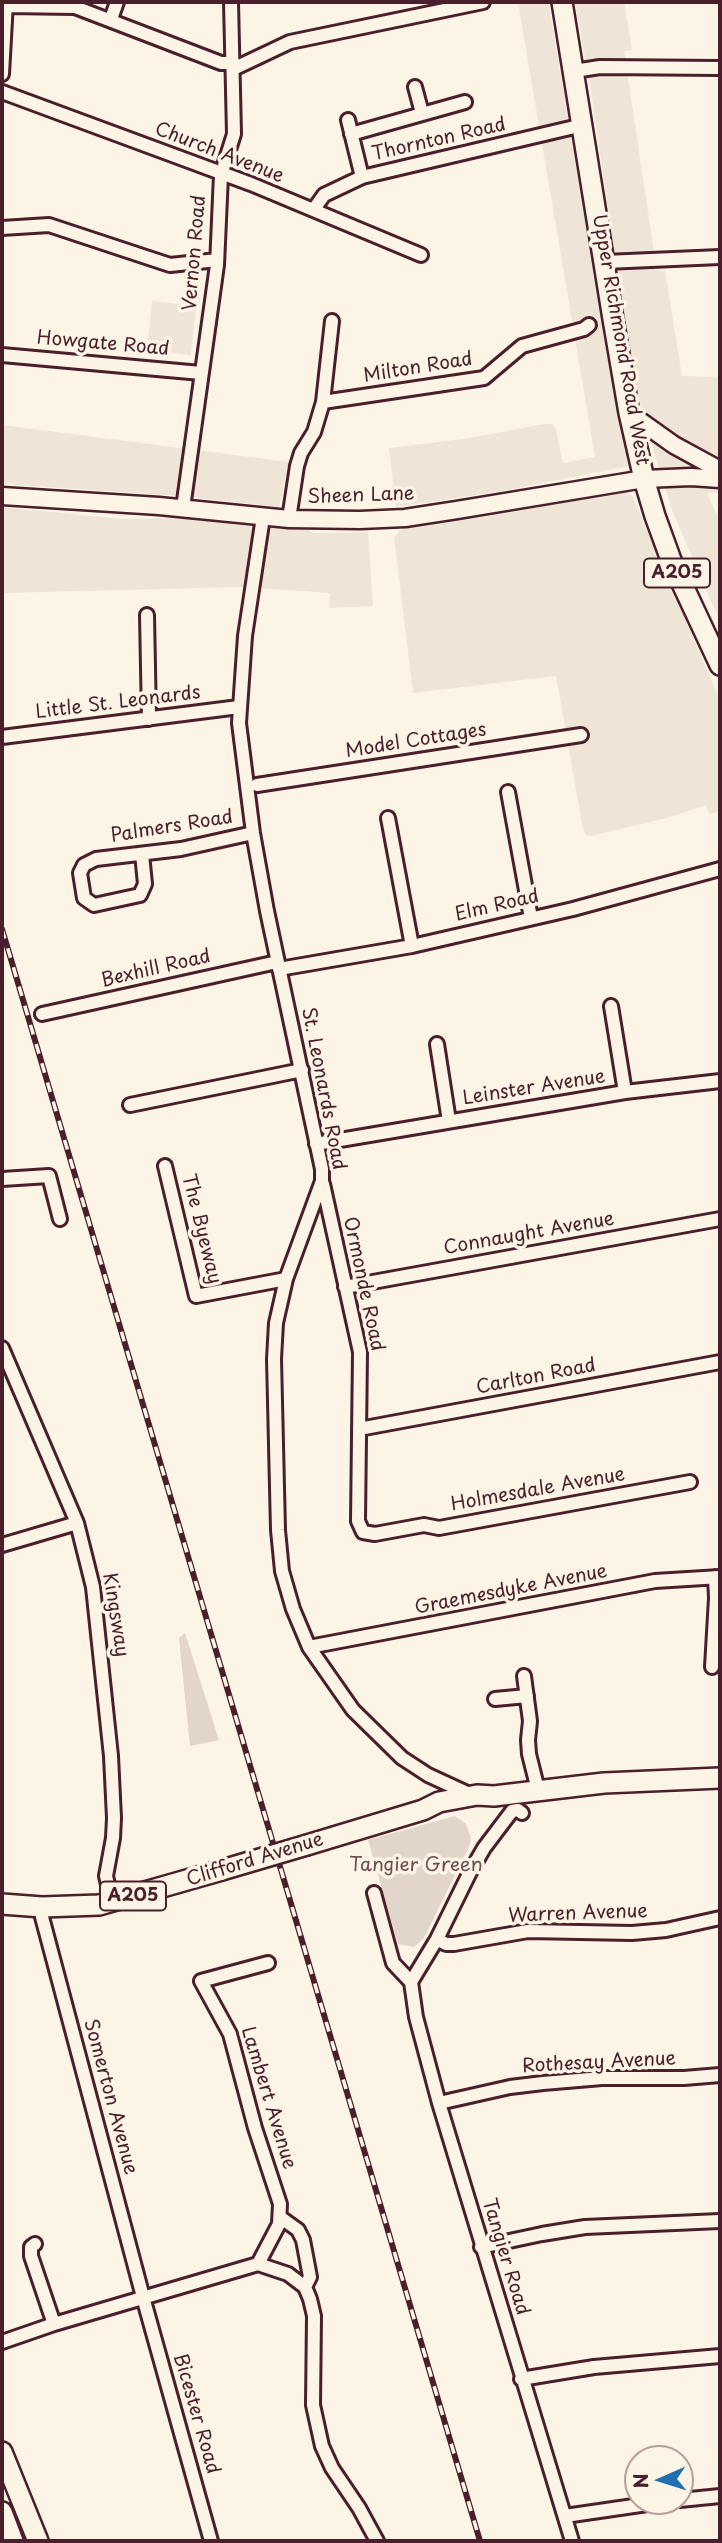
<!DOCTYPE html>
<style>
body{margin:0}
#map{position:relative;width:722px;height:2543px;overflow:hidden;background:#fcf5e5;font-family:"Playpen Sans",sans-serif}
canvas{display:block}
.frame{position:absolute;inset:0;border:4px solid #4a1f2b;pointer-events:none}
.north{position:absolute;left:624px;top:2445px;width:70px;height:70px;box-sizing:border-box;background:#fcf5e5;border:2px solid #b59f9b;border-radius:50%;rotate:267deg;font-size:19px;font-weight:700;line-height:28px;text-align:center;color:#4a1f2b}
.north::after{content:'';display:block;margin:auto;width:24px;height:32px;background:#1f6fb2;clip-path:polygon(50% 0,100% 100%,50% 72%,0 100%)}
</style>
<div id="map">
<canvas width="722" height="2543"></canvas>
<div class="frame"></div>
<div class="north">N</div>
</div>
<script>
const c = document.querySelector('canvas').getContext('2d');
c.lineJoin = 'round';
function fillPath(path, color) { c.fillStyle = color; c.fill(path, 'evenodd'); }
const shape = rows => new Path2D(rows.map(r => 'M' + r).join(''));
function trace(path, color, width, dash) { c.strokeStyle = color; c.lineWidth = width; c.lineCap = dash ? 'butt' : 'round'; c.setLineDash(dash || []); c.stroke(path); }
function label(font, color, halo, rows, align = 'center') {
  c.font = font + ' "Playpen Sans",sans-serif'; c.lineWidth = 7; c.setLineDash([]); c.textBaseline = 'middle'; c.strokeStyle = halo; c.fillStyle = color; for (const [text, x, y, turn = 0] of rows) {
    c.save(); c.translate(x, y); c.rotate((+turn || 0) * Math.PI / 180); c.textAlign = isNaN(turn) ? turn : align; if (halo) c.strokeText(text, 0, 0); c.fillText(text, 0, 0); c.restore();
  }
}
const built = shape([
 [518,2,548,2,629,466,502,491,396,507,389,448,463,439,545,424,553,424,556,430,563,463,595,457],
 [575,2,624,2,632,50,624,51,654,252,655,270,665,271,682,376,720,377,720,492,707,493,720,522,720,622,672,510,642,413,624,319,591,91],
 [152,301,196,306,191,355,147,350],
 [2,425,289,462,279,507,181,496,2,484],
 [624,491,632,495,720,700,720,811,709,814,706,805,667,818,591,836,586,835,583,829,556,676,413,693,394,537,403,528,425,526,502,514],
 [2,507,122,519,179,518,249,526,307,528,312,533,368,532,373,606,329,608,330,593,244,587,2,593]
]);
const green = shape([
 [185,1633,219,1740,190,1746,179,1638],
 [455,1816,466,1824,471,1838,469,1847,424,1938,414,1947,398,1944,368,1840]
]);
const minor = shape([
 [6,6,75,7,221,63,233,63],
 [111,19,117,2],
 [233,69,290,42,483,2],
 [574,71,600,67,720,68],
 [2,74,6,2],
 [415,87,422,113],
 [2,92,251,184,421,255],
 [348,120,362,177],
 [351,134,465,102],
 [314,209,324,195,362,177,583,125],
 [2,228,49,225,170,265,217,260],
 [605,262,720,257],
 [2,355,201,373],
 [323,402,332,321],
 [183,508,217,265,221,175,234,134,231,2],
 [263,517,245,636,239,723,253,833,267,911,322,1169,322,1181,286,1279,276,1323,274,1359,278,1530,282,1571,293,1609,309,1647,353,1710,402,1758,428,1775,467,1793,468,1796],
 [289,519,297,466,301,453,314,432,323,402,484,378,522,346,584,329,589,325],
 [147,615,149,719],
 [2,737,239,707],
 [257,785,581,735],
 [508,792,531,918],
 [388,818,412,946],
 [142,854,145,884,140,895,94,905,84,898,80,873,84,865,96,859,181,849,253,833],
 [279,969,412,946,573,909,720,869],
 [611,1006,625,1092],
 [42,1014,277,962],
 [437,1044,449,1121],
 [130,1105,302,1070],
 [316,1144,625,1092,720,1081],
 [165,1166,196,1296,286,1279],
 [2,1179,49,1176,60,1219],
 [323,1184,360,1352,358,1521,363,1532,375,1534,424,1525,439,1528,690,1482],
 [345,1287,720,1219],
 [2,1348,77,1523,93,1587,111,1756,114,1818,113,1838,106,1876,112,1902],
 [359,1429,720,1362],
 [2,1545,77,1523],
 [309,1647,655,1581,720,1577],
 [712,1667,716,1598,715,1577],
 [524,1676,530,1721,528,1740,529,1754,538,1790],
 [495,1699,527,1696],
 [374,1893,393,1963,411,1982,416,2017,439,2103,572,2541],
 [42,1907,42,1917,143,2297,211,2541],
 [437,1939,446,1944,454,1944,528,1931,632,1933,666,1930,720,1918],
 [268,1963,201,1981,230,2034,255,2128,280,2204,279,2224,258,2264,288,2274,305,2287,310,2277,303,2240,298,2230,280,2217],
 [411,1982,437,1939,469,1874,484,1848,512,1811,518,1810,522,1813],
 [439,2103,510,2087,543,2083,602,2078,684,2078,720,2075],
 [35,2244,31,2247,31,2256,54,2324],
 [481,2247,542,2234,585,2227,720,2221],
 [305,2287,310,2299,314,2316,313,2405,322,2446,332,2468,359,2508,377,2541],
 [2,2342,54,2324,258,2264],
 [521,2379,594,2367,720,2356],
 [680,2500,720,2496],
 [565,2516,668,2501]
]);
const secondary = shape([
 [629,413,674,445,720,470],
 [2,496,159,506,289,519,360,520,405,518,457,510,644,479,691,477,720,479]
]);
const trunk = shape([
 [562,2,613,319,629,413,644,479,655,516,671,560,720,665],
 [307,1845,423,1810,439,1802,477,1795,494,1796,604,1783,720,1778],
 [2,1904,42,1907,99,1905,222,1870],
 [2,2452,38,2541],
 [2,2512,13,2541]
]);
const rail = shape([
 [2,929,480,2541]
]);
const trunkBridge = shape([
 [222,1870,307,1845]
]);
const shields = [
 [677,573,66],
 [133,1896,66]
];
const shieldNames = [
 ["A205",677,573],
 ["A205",133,1896]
];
const streetNames = [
 ["Thornton Road",439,140,-13],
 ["Church Avenue",219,153,21],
 ["Vernon Road",195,253,-85],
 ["Upper Richmond Road West",620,340,80],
 ["Howgate Road",103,344,5],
 ["Milton Road",418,368,-9],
 ["Sheen Lane",361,496,-2],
 ["Little St. Leonards",118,703,-7],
 ["Model Cottages",416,741,-9],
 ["Palmers Road",172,827,-9],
 ["Elm Road",497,906,-13],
 ["Bexhill Road",156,969,-13],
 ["Leinster Avenue",534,1088,-9],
 ["St. Leonards Road",323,1089,79],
 ["The Byeway",201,1229,76],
 ["Connaught Avenue",529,1234,-10],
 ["Ormonde Road",363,1284,78],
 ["Carlton Road",536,1377,-11],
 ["Holmesdale Avenue",538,1490,-10],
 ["Graemesdyke Avenue",511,1590,-11],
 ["Kingsway",115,1615,81],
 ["Clifford Avenue",255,1860,-17],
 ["Warren Avenue",578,1914,-2],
 ["Rothesay Avenue",599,2063,-3],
 ["Somerton Avenue",110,2097,75],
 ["Lambert Avenue",268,2098,73],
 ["Tangier Road",505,2257,73],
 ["Bicester Road",196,2414,74]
];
const parkNames = [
 ["Tangier Green",416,1866]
];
fillPath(built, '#eee5d7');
fillPath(green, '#e2d5ca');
trace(minor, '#4a1f2b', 18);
trace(secondary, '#4a1f2b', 21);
trace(trunk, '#4a1f2b', 24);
trace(minor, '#fcf5e5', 12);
trace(secondary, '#fcf5e5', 16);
trace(trunk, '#fcf5e5', 19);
trace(rail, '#4a1f2b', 6);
trace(rail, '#fcf5e5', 3.5, [10]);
trace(trunkBridge, '#4a1f2b', 24, []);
trace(trunkBridge, '#fcf5e5', 19);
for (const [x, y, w] of shields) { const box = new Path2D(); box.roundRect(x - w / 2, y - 14.5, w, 29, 5); c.fillStyle = '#fcf5e5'; c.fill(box); trace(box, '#4a1f2b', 2); }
label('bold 18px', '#4a1f2b', null, shieldNames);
label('19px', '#4a1f2b', '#fcf5e5', streetNames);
label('19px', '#704c53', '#fcf5e5', parkNames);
</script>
